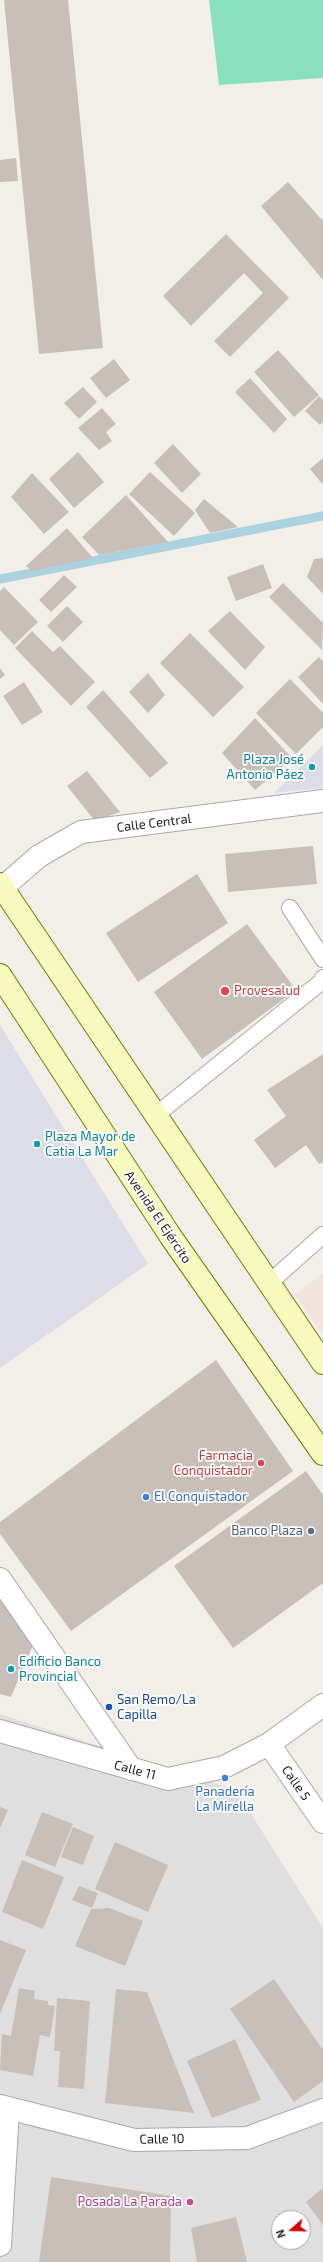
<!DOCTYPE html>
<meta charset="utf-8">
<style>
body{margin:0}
#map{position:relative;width:323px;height:2262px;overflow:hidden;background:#f2efe9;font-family:"Exo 2",sans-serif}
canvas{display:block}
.north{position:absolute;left:271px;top:2210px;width:40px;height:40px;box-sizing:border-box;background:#fff;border:1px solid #a7a7a7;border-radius:50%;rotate:250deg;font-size:11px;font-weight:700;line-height:16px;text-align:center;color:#222}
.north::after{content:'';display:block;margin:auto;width:14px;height:18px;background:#d40000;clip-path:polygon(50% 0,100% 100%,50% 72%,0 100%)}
</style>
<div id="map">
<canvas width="323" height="2262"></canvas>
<div class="north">N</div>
</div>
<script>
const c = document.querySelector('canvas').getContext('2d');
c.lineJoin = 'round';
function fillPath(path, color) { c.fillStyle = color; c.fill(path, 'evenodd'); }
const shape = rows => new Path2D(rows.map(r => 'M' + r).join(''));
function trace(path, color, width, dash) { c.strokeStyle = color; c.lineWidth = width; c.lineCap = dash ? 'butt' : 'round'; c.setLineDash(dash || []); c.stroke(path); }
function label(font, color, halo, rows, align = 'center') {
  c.font = font + ' "Exo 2",sans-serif'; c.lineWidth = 3.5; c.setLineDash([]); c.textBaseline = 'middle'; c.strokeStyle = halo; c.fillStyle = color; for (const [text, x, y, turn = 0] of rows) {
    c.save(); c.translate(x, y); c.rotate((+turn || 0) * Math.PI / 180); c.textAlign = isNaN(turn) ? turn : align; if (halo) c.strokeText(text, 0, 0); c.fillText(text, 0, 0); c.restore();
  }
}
const residential = shape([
 [0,1714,236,1790,323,1928,323,2262,0,2262],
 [279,2218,303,2218,303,2242,279,2242]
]);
const military = shape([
 [323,1273,323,1335,295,1295]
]);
const pitch = shape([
 [209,0,323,0,323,78,219,85]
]);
const plaza = shape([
 [323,745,323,788,274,793],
 [0,1025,148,1264,0,1368]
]);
const stream = shape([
 [0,579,323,516]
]);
const building = shape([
 [4,0,68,0,103,348,39,354],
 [16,158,18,181,0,182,0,160],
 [288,182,323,221,323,280,261,206],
 [226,234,289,298,230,357,214,341,263,293,244,273,191,326,163,296],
 [278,350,319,395,294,417,254,372],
 [114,359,130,380,106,398,90,378],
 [250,378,287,419,274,433,235,392],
 [83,387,97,402,79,419,64,403],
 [319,396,323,400,323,422,320,425,305,411],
 [102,408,116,424,106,432,112,441,99,450,78,428],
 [173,444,201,474,182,493,154,463],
 [78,452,104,482,74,508,49,479],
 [323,458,323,485,310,469],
 [150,472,195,513,174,536,129,494],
 [32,473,69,512,44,534,11,497],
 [126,495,168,542,99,555,82,537],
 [204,499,238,527,210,533,195,510],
 [67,528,93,558,32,571,26,566],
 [323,558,323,594,307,577,314,559],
 [263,564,272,588,236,601,227,577],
 [64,575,77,587,51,612,39,600],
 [283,583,323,623,322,650,269,597],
 [4,587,38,622,14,645,0,630,0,591],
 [67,606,83,622,63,642,47,626],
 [230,611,265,647,245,670,208,631],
 [32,631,53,652,60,646,95,682,71,706,15,648],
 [190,633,244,687,213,717,160,663],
 [319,657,323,661,323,704,298,677],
 [0,668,5,675,0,679],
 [148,673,165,695,148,713,129,692],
 [290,679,323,713,323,727,296,754,256,713],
 [24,682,43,712,22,725,3,696],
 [103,690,168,763,150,778,86,707],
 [255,718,292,758,255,790,222,753],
 [87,771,120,812,95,821,67,786],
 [313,846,317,884,228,892,225,854],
 [197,874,228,923,138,982,106,933],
 [247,924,296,990,202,1059,154,992],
 [323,1054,323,1162,319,1164,306,1145,275,1168,254,1140,286,1116,267,1090],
 [216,1360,293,1471,71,1631,0,1534,0,1522],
 [306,1471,323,1495,323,1583,233,1648,174,1566],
 [0,1596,33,1645,11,1697,0,1694],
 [0,1807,8,1810,0,1828],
 [42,1812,73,1824,55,1867,25,1855],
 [73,1827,94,1836,83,1865,61,1857],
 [115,1842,168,1865,148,1912,95,1889],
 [22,1860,64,1877,43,1929,2,1912],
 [79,1886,98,1893,92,1908,72,1900],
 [109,1908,143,1921,125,1966,75,1946,91,1909],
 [0,1940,26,1950,0,2014],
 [274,1979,323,2050,323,2081,294,2102,230,2009],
 [19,1988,35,1991,34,1999,48,2001,48,2005,55,2006,50,2037,40,2035,33,2076,0,2070,2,2034,11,2036],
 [116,1989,147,1992,194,2113,105,2103],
 [57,1998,90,2001,84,2089,58,2087,60,2051,54,2051],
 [235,2039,261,2100,212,2118,187,2061],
 [51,2177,171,2196,170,2262,39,2262],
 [323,2188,323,2225,306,2202],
 [236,2217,247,2262,197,2262,191,2228]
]);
const service = shape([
 [290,908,323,959],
 [156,1115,321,982,323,978],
 [269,1283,323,1235]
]);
const minor = shape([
 [0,890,39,856,81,832,323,801],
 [0,1579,131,1769],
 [0,1731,168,1779,224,1767,269,1744,323,1705],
 [269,1744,323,1822],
 [0,2106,134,2140,247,2138,323,2110],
 [0,2245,8,2110]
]);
const secondary = shape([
 [0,884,323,1363],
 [0,975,171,1237,323,1454]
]);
const markers = [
 [312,767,4,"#0f9aa8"],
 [225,991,5,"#e0444e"],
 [37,1144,4,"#0f9aa8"],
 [261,1463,4,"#e0444e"],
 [146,1497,4,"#3f7fe0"],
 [311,1531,4,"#5c6f8a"],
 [11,1669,4,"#0f9aa8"],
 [109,1707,4,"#1a4fb4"],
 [225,1778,4,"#3f7fe0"],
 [190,2202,4,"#d1479c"]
];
const cultureNames = [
 ["Plaza José",304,760,"right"],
 ["Antonio Páez",304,775,"right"],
 ["Plaza Mayor de",45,1137],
 ["Catia La Mar",45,1152],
 ["Edificio Banco",19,1662],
 ["Provincial",19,1677]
];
const streetNames = [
 ["Calle Central",154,823,-7],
 ["Avenida El Ejército",158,1217,56],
 ["Calle 11",135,1770,15],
 ["Calle 5",296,1783,55],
 ["Calle 10",162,2139,-1]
];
const healthNames = [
 ["Provesalud",234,991],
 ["Farmacia",253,1456,"right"],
 ["Conquistador",253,1471,"right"]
];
const shopNames = [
 ["El Conquistador",154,1497],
 ["Panadería",225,1792,"center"],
 ["La Mirella",225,1807,"center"]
];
const serviceNames = [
 ["Banco Plaza",303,1531]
];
const transitNames = [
 ["San Remo/La",117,1700],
 ["Capilla",117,1715]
];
const hotelNames = [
 ["Posada La Parada",182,2202]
];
fillPath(residential, '#e0dfdf');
fillPath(military, '#f3e3dd');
fillPath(pitch, '#88e0be');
fillPath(plaza, '#dddde8');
trace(stream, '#aad3df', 9);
fillPath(building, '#c7bfb8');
trace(service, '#a9a9a9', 18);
trace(minor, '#a9a9a9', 24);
trace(secondary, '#707d05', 24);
trace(service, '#fff', 16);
trace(minor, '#fff', 22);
trace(secondary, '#f7fabf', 22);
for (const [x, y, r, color] of markers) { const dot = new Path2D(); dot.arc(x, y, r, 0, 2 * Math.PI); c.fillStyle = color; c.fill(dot); trace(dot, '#fff', 1.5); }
label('13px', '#0d838f', '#fff', cultureNames, 'left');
label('13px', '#222', '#fff', streetNames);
label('13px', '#be3a42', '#fff', healthNames, 'left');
label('13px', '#366cbe', '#fff', shopNames, 'left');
label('13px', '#4e5e75', '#fff', serviceNames, 'right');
label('13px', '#164399', '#fff', transitNames, 'left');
label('13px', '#b23c85', '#fff', hotelNames, 'right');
</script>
